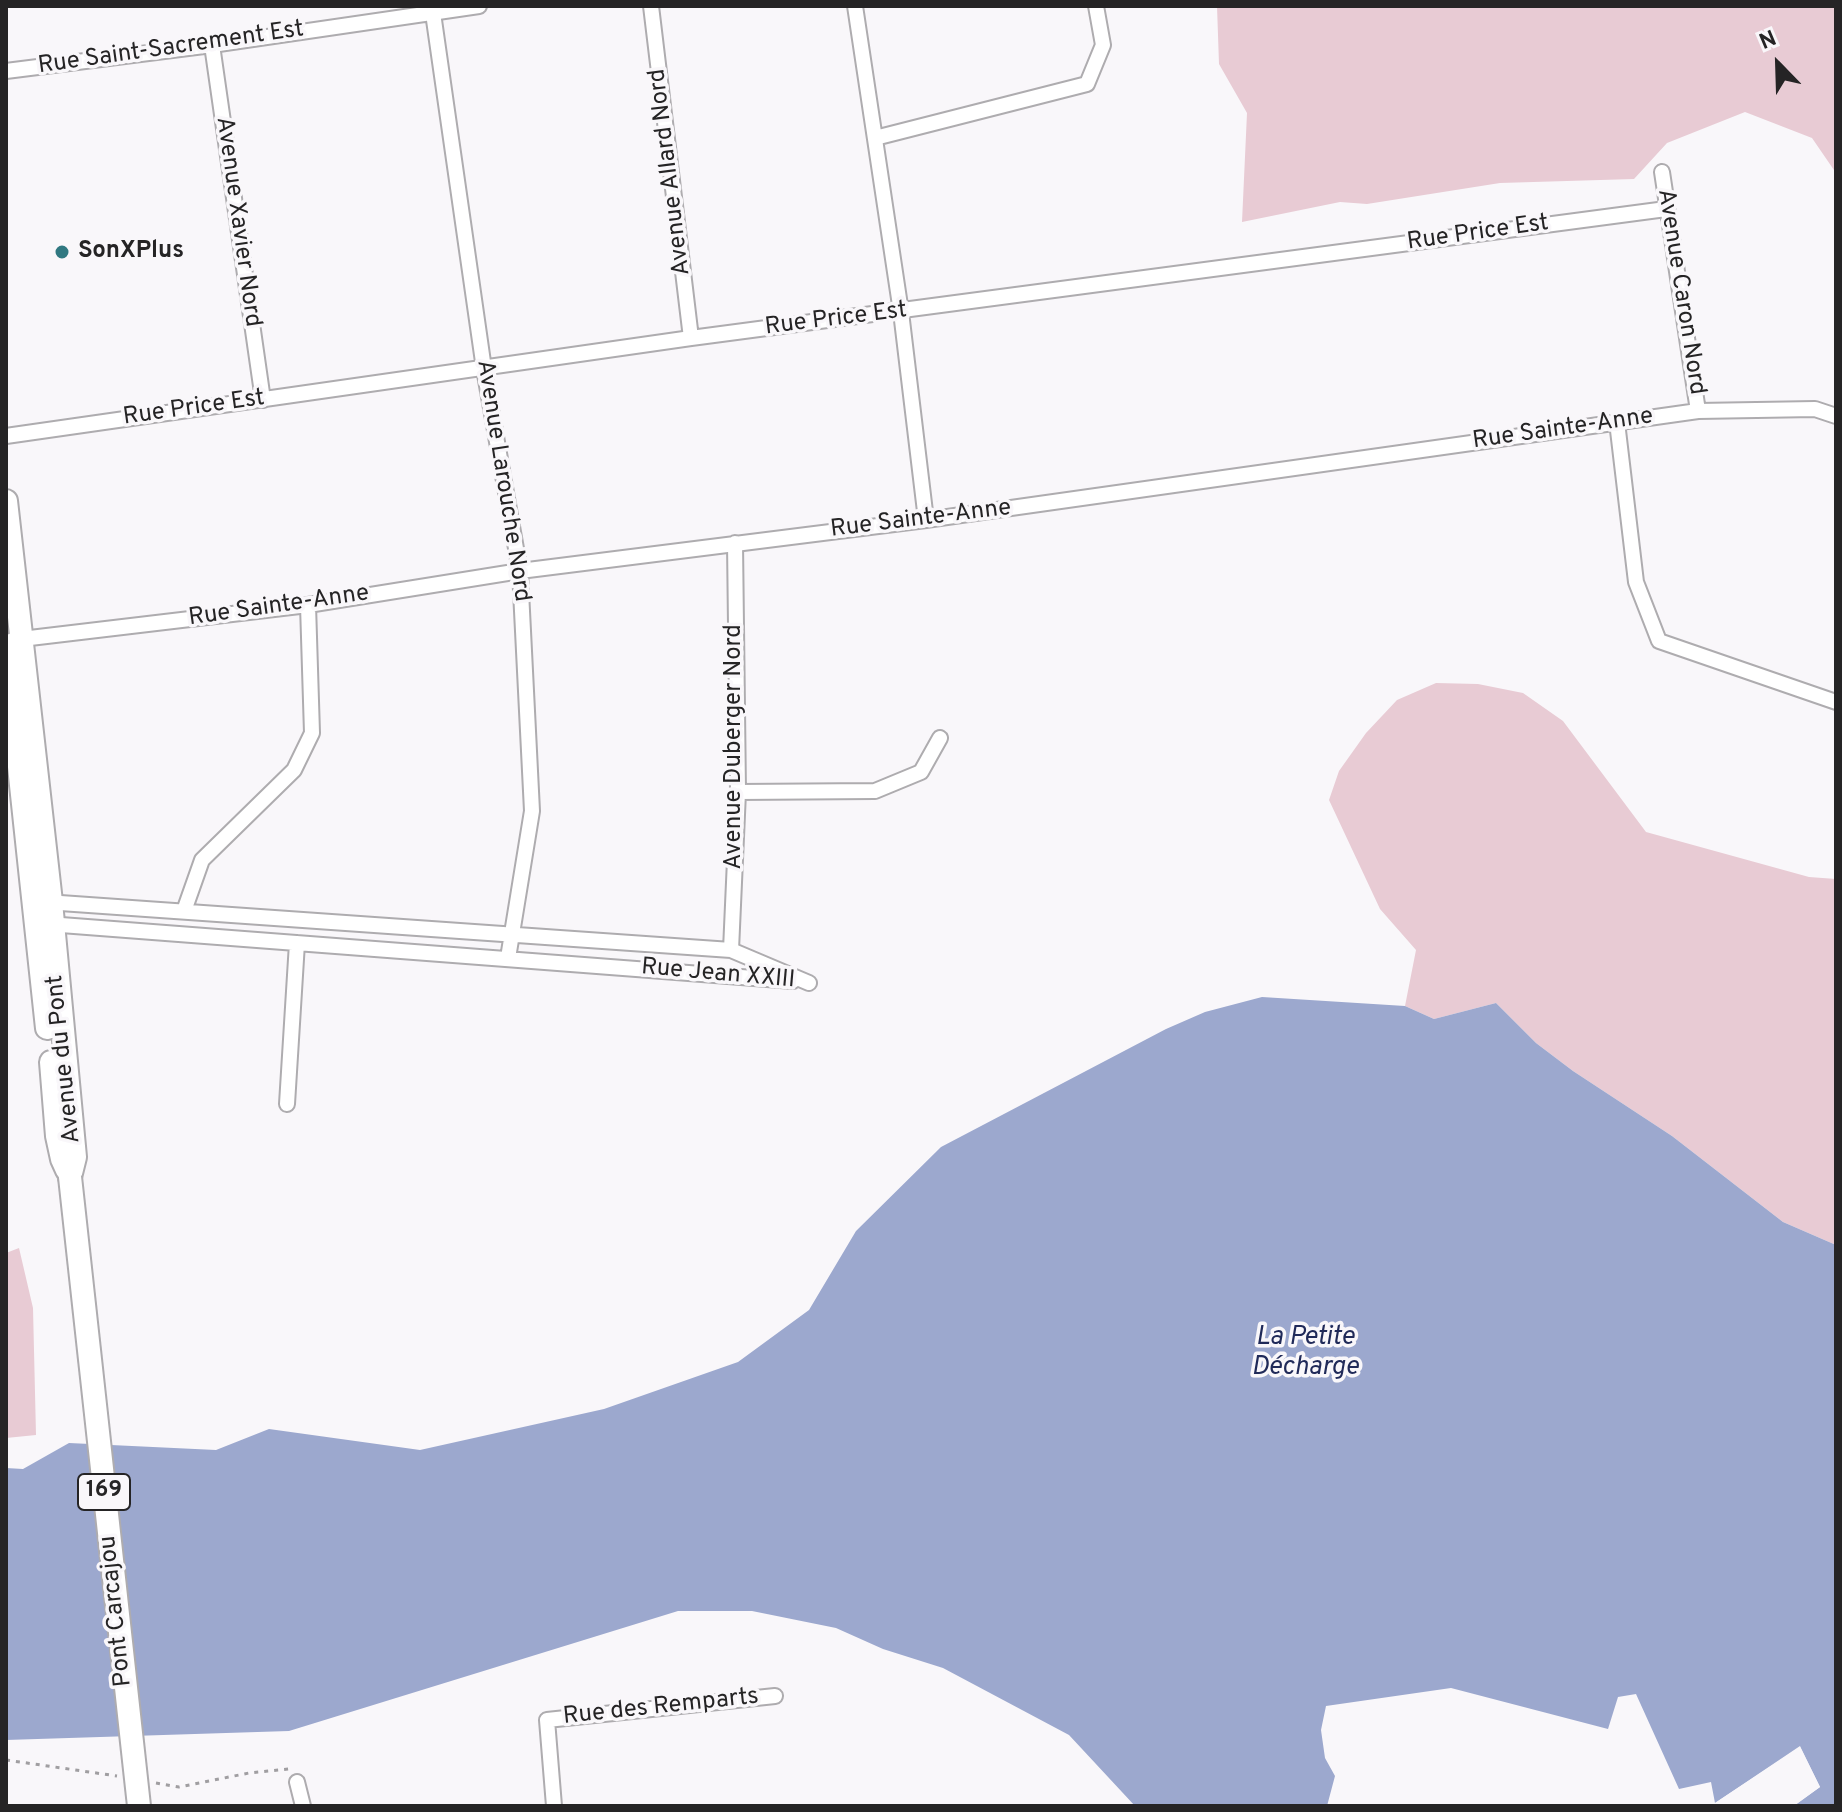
<!DOCTYPE html>
<meta charset="utf-8">
<style>
body{margin:0}
#map{position:relative;width:1842px;height:1812px;overflow:hidden;background:#f9f7fa;font-family:Overpass,sans-serif}
canvas{display:block}
.frame{position:absolute;inset:0;border:8px solid #252425;pointer-events:none}
.north{position:absolute;left:1738px;top:24px;width:80px;height:80px;-webkit-text-stroke:6px #f9f7fa;paint-order:stroke;rotate:337deg;font-size:22px;font-weight:700;line-height:32px;text-align:center;color:#252425}
.north::after{content:'';display:block;margin:auto;width:28px;height:36px;background:#252425;clip-path:polygon(50% 0,100% 100%,50% 72%,0 100%)}
</style>
<div id="map">
<canvas width="1842" height="1812"></canvas>
<div class="frame"></div>
<div class="north">N</div>
</div>
<script>
const c = document.querySelector('canvas').getContext('2d');
c.lineJoin = 'round';
function fillPath(path, color) { c.fillStyle = color; c.fill(path, 'evenodd'); }
const shape = rows => new Path2D(rows.map(r => 'M' + r).join(''));
function trace(path, color, width, dash) { c.strokeStyle = color; c.lineWidth = width; c.lineCap = dash ? 'butt' : 'round'; c.setLineDash(dash || []); c.stroke(path); }
function label(font, color, halo, rows, align = 'center') {
  c.font = font + ' Overpass,sans-serif'; c.lineWidth = 7; c.setLineDash([]); c.textBaseline = 'middle'; c.strokeStyle = halo; c.fillStyle = color; for (const [text, x, y, turn = 0] of rows) {
    c.save(); c.translate(x, y); c.rotate((+turn || 0) * Math.PI / 180); c.textAlign = isNaN(turn) ? turn : align; if (halo) c.strokeText(text, 0, 0); c.fillText(text, 0, 0); c.restore();
  }
}
const green = shape([
 [1217,6,1836,6,1836,173,1812,138,1745,112,1667,143,1634,179,1500,183,1367,204,1340,202,1242,222,1247,113,1219,64],
 [1436,683,1478,684,1523,693,1563,721,1646,832,1809,877,1836,879,1836,1245,1783,1222,1672,1136,1573,1071,1536,1043,1496,1003,1434,1019,1405,1006,1416,950,1380,909,1329,800,1339,771,1366,733,1397,700],
 [19,1248,33,1308,36,1435,6,1438,6,1253]
]);
const water = shape([
 [1262,997,1405,1006,1434,1019,1496,1003,1536,1043,1573,1071,1672,1136,1783,1222,1836,1245,1836,1806,1793,1806,1820,1787,1800,1747,1715,1803,1711,1782,1679,1789,1636,1694,1618,1697,1608,1729,1451,1688,1326,1706,1321,1730,1325,1758,1335,1776,1327,1806,1135,1806,1069,1735,943,1668,883,1649,836,1628,752,1611,678,1611,289,1731,6,1740,6,1468,23,1469,69,1443,216,1450,269,1429,420,1450,604,1409,738,1362,809,1310,856,1231,941,1147,1166,1029,1205,1012]
]);
const pier = shape([
 [1800,1746,1820,1787,1794,1806,1789,1806,1815,1786,1798,1752,1719,1805,1715,1803]
]);
const path = shape([
 [6,1760,117,1776],
 [156,1783,179,1787,249,1773,289,1769]
]);
const street = shape([
 [432,6,484,369,520,571,532,811,508,958],
 [651,6,691,338],
 [855,6,901,312,926,520],
 [212,45,263,400],
 [6,71,212,45,479,6],
 [875,138,1087,84,1103,45,1096,6],
 [1662,172,1698,411],
 [1617,422,1636,582,1659,641,1836,702],
 [6,436,691,338,1666,209],
 [13,640,308,605,520,571,926,520,1698,411,1815,409,1836,416],
 [738,792,875,791,921,772,940,738],
 [46,902,731,950,809,983],
 [184,911,202,860,294,770,312,733,308,605],
 [48,924,793,981],
 [731,950,738,792,735,543],
 [287,1104,297,943],
 [297,1782,303,1806],
 [554,1806,547,1720,775,1696]
]);
const primary = shape([
 [6,501,51,902,75,1157,70,1177],
 [6,645,47,1028],
 [51,1062,57,1136,62,1159,67,1170]
]);
const primaryBridge = shape([
 [70,1177,139,1806]
]);
const markers = [
 [62,252,8,"#307881"]
];
const shields = [
 [104,1492,52]
];
const shieldNames = [
 ["169",104,1492]
];
const streetNames = [
 ["Rue Saint-Sacrement Est",171,49,-8],
 ["Avenue Allard Nord",671,172,-97],
 ["Avenue Xavier Nord",237,222,82],
 ["Rue Price Est",1478,234,-8],
 ["Avenue Caron Nord",1680,292,81],
 ["Rue Price Est",836,320,-7],
 ["Rue Price Est",194,409,-8],
 ["Rue Sainte-Anne",1563,430,-8],
 ["Avenue Larouche Nord",502,481,81],
 ["Rue Sainte-Anne",921,520,-7],
 ["Rue Sainte-Anne",279,607,-8],
 ["Avenue Duberger Nord",735,747,-90],
 ["Rue Jean XXIII",718,975,5],
 ["Avenue du Pont",65,1059,-96],
 ["Pont Carcajou",117,1611,-96],
 ["Rue des Remparts",661,1708,-6]
];
const poiNames = [
 ["SonXPlus",78,252]
];
const waterNames = [
 ["La Petite",1305,1339],
 ["Décharge",1305,1369]
];
fillPath(green, '#e8cbd4');
fillPath(water, '#9ca8ce');
fillPath(pier, '#f9f7fa');
trace(street, '#aeacaf', 18);
trace(primary, '#aeacaf', 26);
trace(path, '#a09ea1', 3, [4, 6]);
trace(street, '#fff', 14);
trace(primary, '#fff', 22);
trace(primaryBridge, '#aeacaf', 26, []);
trace(primaryBridge, '#fff', 22);
for (const [x, y, r, color] of markers) { const dot = new Path2D(); dot.arc(x, y, r, 0, 2 * Math.PI); c.fillStyle = color; c.fill(dot); trace(dot, '#f9f7fa', 3); }
for (const [x, y, w] of shields) { const box = new Path2D(); box.roundRect(x - w / 2, y - 18, w, 36, 6); c.fillStyle = '#f9f7fa'; c.fill(box); trace(box, '#252425', 2); }
label('bold 22px', '#252425', null, shieldNames);
label('24px', '#252425', '#f9f7fa', streetNames);
label('bold 24px', '#252425', '#f9f7fa', poiNames, 'left');
label('italic 26px', '#202a59', '#f9f7fa', waterNames);
</script>
